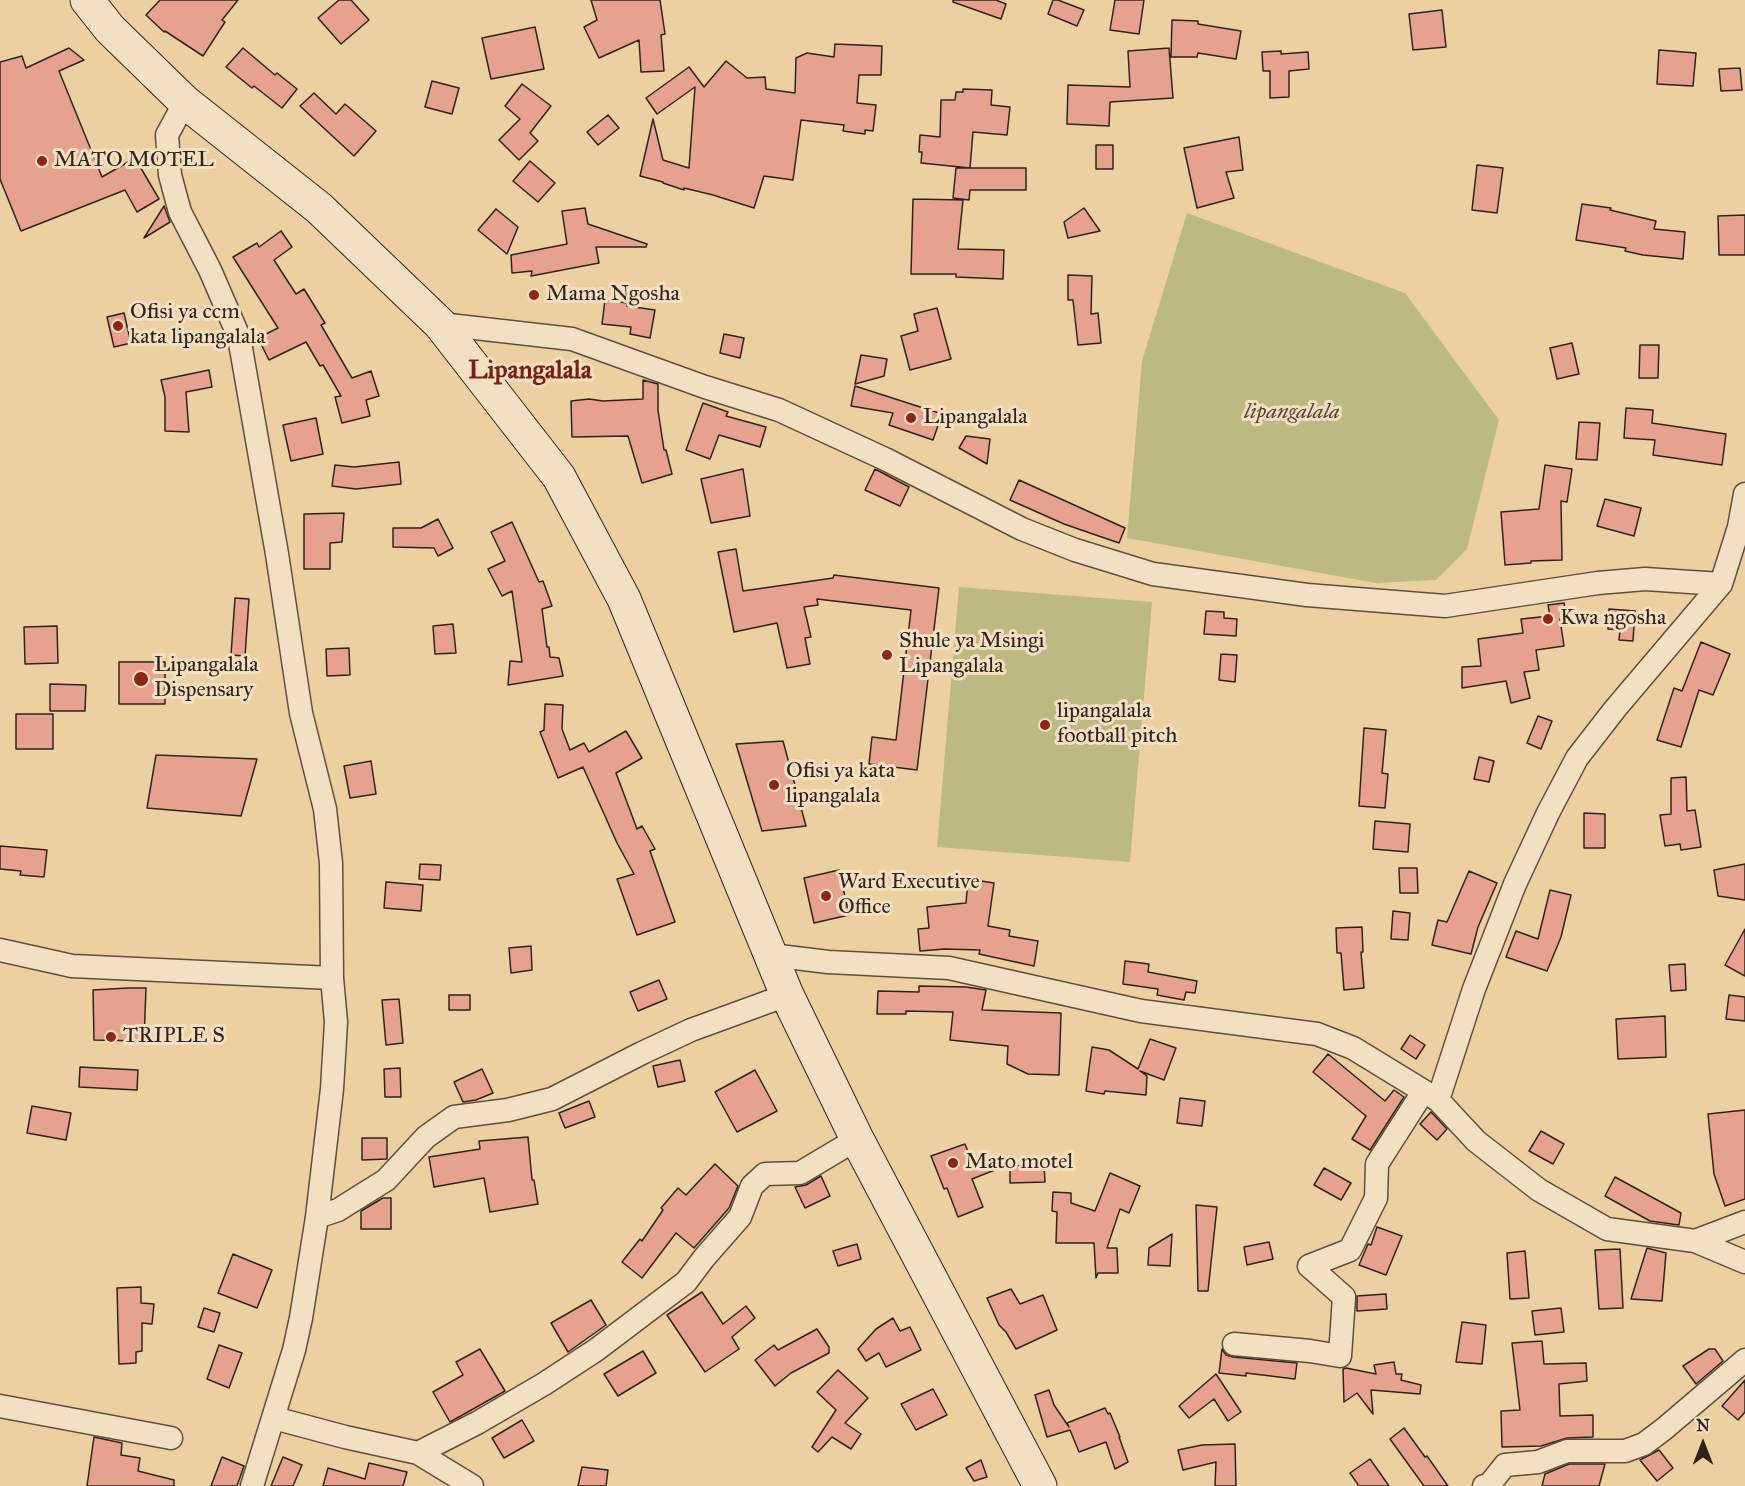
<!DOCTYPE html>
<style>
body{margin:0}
#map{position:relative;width:1745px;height:1486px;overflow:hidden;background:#edd0a2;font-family:"IM FELL Great Primer",serif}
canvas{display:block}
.north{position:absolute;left:1673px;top:1414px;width:60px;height:60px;-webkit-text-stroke:4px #f3e0c3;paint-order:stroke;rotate:0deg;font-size:16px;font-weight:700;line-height:24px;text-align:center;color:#31231b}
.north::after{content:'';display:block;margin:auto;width:21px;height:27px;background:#31231b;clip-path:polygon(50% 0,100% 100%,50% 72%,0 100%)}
</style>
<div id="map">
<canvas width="1745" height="1486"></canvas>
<div class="north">N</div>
</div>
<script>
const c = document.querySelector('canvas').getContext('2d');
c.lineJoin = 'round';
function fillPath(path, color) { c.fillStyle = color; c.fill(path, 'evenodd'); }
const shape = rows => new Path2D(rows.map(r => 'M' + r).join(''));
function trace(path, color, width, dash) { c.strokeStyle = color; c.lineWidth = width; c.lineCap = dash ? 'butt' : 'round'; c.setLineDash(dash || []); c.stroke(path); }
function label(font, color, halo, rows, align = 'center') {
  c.font = font + ' "IM FELL Great Primer",serif'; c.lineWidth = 6; c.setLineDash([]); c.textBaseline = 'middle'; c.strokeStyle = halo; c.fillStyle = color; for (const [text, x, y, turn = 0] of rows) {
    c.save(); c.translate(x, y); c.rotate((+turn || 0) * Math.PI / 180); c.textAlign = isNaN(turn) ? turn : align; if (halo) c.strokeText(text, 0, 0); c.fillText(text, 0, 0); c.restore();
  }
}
const green = shape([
 [1187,213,1405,293,1499,420,1467,549,1436,580,1376,583,1127,538,1142,361],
 [959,587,1152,602,1130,862,937,847]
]);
const building = shape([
 [160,0,238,0,222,20,225,22,203,56,165,31,164,32,146,15,160,0],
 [339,0,351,0,369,20,341,44,318,18,339,0],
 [591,0,660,0,665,34,661,35,664,71,641,72,639,40,599,58,584,27,597,20,591,0],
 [953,0,996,0,1006,4,1001,19,953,2,953,0],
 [1053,0,1058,0,1084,10,1077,26,1048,14,1053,0],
 [1115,0,1144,0,1139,34,1110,30,1115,0],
 [1442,10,1446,47,1413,50,1409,14,1442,10],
 [1172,20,1198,21,1198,24,1241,31,1236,59,1198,53,1197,57,1171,57,1172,20],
 [535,27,544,69,491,79,482,38,535,27],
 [835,44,882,46,881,75,859,75,857,103,876,105,873,131,865,130,865,134,843,131,844,125,801,120,793,180,764,176,754,208,713,195,684,188,684,190,663,183,663,182,640,176,653,119,663,160,689,168,695,87,657,114,646,98,689,67,704,87,726,61,747,78,765,77,766,89,795,93,796,58,807,53,834,57,835,44],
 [69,48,84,60,59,71,102,177,135,158,159,199,137,212,125,190,21,231,0,179,0,62,22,56,26,68,69,48],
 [243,48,275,75,277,73,297,89,282,108,254,86,252,88,226,67,243,48],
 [1169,48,1173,98,1110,102,1109,126,1067,124,1068,85,1130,87,1128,51,1169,48],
 [1659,50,1696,53,1693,86,1657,84,1659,50],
 [1281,51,1281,54,1308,52,1309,69,1289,71,1289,97,1270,98,1270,71,1263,71,1262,52,1281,51],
 [1740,68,1742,90,1721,91,1719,69,1740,68],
 [432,81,459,88,452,114,425,107,432,81],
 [522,84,551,106,530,133,538,141,519,160,499,140,520,119,505,106,522,84],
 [963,89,992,90,991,105,1010,107,1007,135,973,132,970,168,921,163,922,152,919,152,920,135,940,137,941,100,955,100,956,92,963,92,963,89],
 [314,93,336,114,345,104,376,131,354,156,300,106,314,93],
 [608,115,619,128,598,145,587,132,608,115],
 [1239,137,1243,170,1226,172,1234,198,1197,208,1184,148,1239,137],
 [1096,145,1113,145,1113,169,1096,169,1096,145],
 [530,161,555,183,538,202,513,181,530,161],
 [1477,165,1503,168,1497,213,1472,210,1477,165],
 [956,168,1026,168,1026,190,970,190,969,200,953,198,956,168],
 [913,199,963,200,958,249,1004,250,1003,279,956,277,956,274,911,274,913,199],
 [1582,204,1611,208,1610,210,1656,221,1654,229,1685,232,1683,259,1643,255,1625,251,1626,248,1576,240,1582,204],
 [164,206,170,222,144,238,164,206],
 [585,208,588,224,647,244,646,247,596,247,599,263,531,276,532,271,512,273,511,255,567,244,562,211,585,208],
 [1084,208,1100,231,1068,238,1064,222,1084,208],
 [496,209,518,227,507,254,478,230,496,209],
 [1745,215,1745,255,1719,255,1718,216,1745,215],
 [281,231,292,247,274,260,296,294,304,289,325,323,321,325,352,378,371,371,379,396,366,400,370,416,342,423,335,397,341,396,323,365,320,366,306,342,269,360,258,338,278,328,233,257,257,243,259,247,281,231],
 [1068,275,1092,276,1091,314,1098,313,1101,343,1078,345,1073,300,1068,300,1068,275],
 [605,300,627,303,627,306,655,310,650,338,630,334,631,327,602,324,605,300],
 [937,308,951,359,910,370,901,336,918,331,914,314,937,308],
 [124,313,131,343,114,347,107,317,124,313],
 [724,334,744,338,740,358,720,353,724,334],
 [1572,343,1579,374,1557,379,1550,348,1572,343],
 [1640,345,1659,345,1658,378,1639,378,1640,345],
 [861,355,887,359,884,376,855,384,861,355],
 [209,370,212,387,186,392,189,432,165,431,165,397,161,380,209,370],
 [643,380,658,384,658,410,664,450,666,450,672,474,642,483,628,436,572,437,571,401,589,399,603,401,643,399,643,380],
 [855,386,942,414,933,440,889,425,893,413,851,406,855,386],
 [703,403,728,412,726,416,766,427,760,447,719,435,710,459,686,450,703,403],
 [1626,408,1653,410,1652,423,1726,434,1722,465,1653,455,1655,440,1624,438,1626,408],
 [316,418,323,454,291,461,283,425,316,418],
 [1579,422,1600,423,1597,460,1576,459,1579,422],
 [966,436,990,439,987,464,959,448,966,436],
 [399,462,401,484,356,489,332,486,335,465,354,467,399,462],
 [1545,465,1572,469,1567,502,1561,501,1562,560,1531,561,1531,563,1505,565,1501,512,1539,509,1545,465],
 [743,469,750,516,711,523,701,479,743,469],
 [875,469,909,487,900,506,865,490,875,469],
 [1019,480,1125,528,1119,543,1064,524,1010,500,1019,480],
 [1605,499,1641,508,1634,536,1597,526,1605,499],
 [344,513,342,542,330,543,330,569,304,569,304,514,344,513],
 [438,519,453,548,438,556,434,548,393,547,393,528,421,528,438,519],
 [512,522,539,582,543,581,552,606,542,609,547,647,549,647,550,657,559,658,563,676,508,685,510,661,522,662,512,591,502,596,488,569,505,561,491,532,512,522],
 [736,549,743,591,833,578,834,575,939,588,917,770,869,764,872,737,896,740,911,610,817,599,818,605,804,607,811,637,805,638,810,664,787,668,777,623,734,632,718,552,736,549],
 [235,598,249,599,245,656,231,655,235,598],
 [1564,603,1567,618,1560,619,1564,646,1536,650,1539,670,1524,672,1530,698,1511,703,1506,681,1462,688,1462,667,1481,666,1478,639,1523,633,1521,619,1550,616,1548,605,1564,603],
 [1609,609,1635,611,1633,641,1619,640,1620,630,1608,629,1609,609],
 [1206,611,1224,612,1224,618,1237,619,1236,636,1204,634,1206,611],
 [453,624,456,653,435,654,433,626,453,624],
 [57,626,58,663,25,664,24,627,57,626],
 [1701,642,1730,654,1713,695,1699,690,1681,747,1657,740,1674,688,1682,691,1701,642],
 [349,648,350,675,327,676,326,649,349,648],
 [1221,654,1237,655,1235,682,1219,680,1221,654],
 [119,662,165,662,165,704,119,704,119,662],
 [50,684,86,685,85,711,50,711,50,684],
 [545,704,563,705,562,729,570,750,584,743,589,752,626,731,642,758,616,773,637,829,642,826,655,849,650,851,675,922,637,935,617,879,634,874,617,843,583,767,558,778,540,732,544,730,545,704],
 [16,714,53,714,53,749,16,749,16,714],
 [1538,716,1552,721,1541,749,1527,743,1538,716],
 [1364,728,1386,730,1382,773,1388,774,1385,808,1359,806,1364,728],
 [783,741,806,826,762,831,736,744,783,741],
 [156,755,257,759,241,816,147,808,156,755],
 [1479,757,1494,761,1489,782,1474,779,1479,757],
 [371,761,376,794,350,798,344,766,371,761],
 [1686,777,1687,811,1695,810,1701,847,1681,850,1680,844,1665,846,1660,815,1671,814,1671,778,1686,777],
 [1584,813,1605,814,1605,848,1584,848,1584,813],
 [1375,821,1410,824,1408,852,1373,849,1375,821],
 [0,846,47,850,44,877,20,875,21,871,0,869,0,846],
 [420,864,441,865,440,880,419,879,420,864],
 [1745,864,1745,900,1718,896,1714,870,1745,864],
 [1399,868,1417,868,1418,893,1400,893,1399,868],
 [839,870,849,915,814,923,804,878,839,870],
 [1469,871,1497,883,1478,927,1471,954,1432,945,1438,920,1447,922,1469,871],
 [968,879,994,883,988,926,1010,930,1009,936,1038,941,1034,966,979,954,980,950,945,949,920,951,918,929,929,928,927,907,966,903,968,879],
 [386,882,423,885,421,911,384,908,386,882],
 [1550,890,1571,895,1561,937,1547,971,1506,957,1516,931,1538,939,1550,890],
 [1393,911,1410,913,1408,940,1391,939,1393,911],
 [1362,927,1363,952,1361,952,1364,988,1344,990,1341,953,1337,953,1336,928,1362,927],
 [1745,929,1745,976,1725,965,1745,929],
 [531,946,532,970,511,973,509,948,531,946],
 [1125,961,1149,964,1148,972,1197,981,1195,993,1186,992,1184,1000,1157,995,1158,989,1123,984,1125,961],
 [1685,964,1686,990,1671,991,1669,965,1685,964],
 [659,980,667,999,638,1011,630,992,659,980],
 [919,986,966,987,986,990,982,1010,1061,1013,1059,1075,1028,1074,1007,1064,1008,1046,950,1040,953,1012,906,1011,906,1014,877,1014,878,991,919,992,919,986],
 [128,988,146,988,144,1041,94,1040,93,990,128,988],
 [449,995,470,995,470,1010,449,1010,449,995],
 [1729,995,1745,997,1745,1021,1726,1019,1729,995],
 [399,999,403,1043,386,1045,382,1000,399,999],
 [1665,1016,1666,1057,1618,1059,1616,1019,1665,1016],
 [1410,1035,1425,1045,1416,1059,1401,1049,1410,1035],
 [1150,1039,1176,1048,1164,1080,1140,1071,1147,1076,1146,1095,1105,1091,1104,1094,1086,1091,1092,1047,1109,1050,1138,1069,1150,1039],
 [1328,1054,1385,1101,1394,1090,1404,1097,1370,1150,1352,1139,1366,1116,1313,1072,1328,1054],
 [680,1060,685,1081,658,1087,653,1066,680,1060],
 [80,1067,138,1070,137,1090,79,1087,80,1067],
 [400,1068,401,1097,385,1097,384,1069,400,1068],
 [482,1069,493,1093,476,1100,463,1102,454,1082,482,1069],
 [755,1070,777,1111,737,1132,715,1092,755,1070],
 [1180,1098,1205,1101,1202,1126,1177,1123,1180,1098],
 [589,1101,595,1117,565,1128,559,1113,589,1101],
 [32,1106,71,1113,66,1140,27,1133,32,1106],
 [1745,1110,1745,1199,1725,1206,1714,1174,1708,1114,1745,1110],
 [1431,1112,1447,1129,1437,1140,1420,1124,1431,1112],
 [1541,1131,1564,1144,1553,1164,1529,1151,1541,1131],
 [528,1137,532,1180,534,1180,538,1204,490,1212,484,1178,434,1187,429,1157,480,1149,479,1141,528,1137],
 [362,1138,387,1138,387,1159,362,1160,362,1138],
 [965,1144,972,1163,1010,1162,1010,1164,972,1179,983,1207,958,1217,947,1188,944,1189,931,1156,965,1144],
 [715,1164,738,1186,729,1208,694,1248,676,1233,642,1278,622,1262,640,1239,642,1241,663,1210,661,1208,678,1188,686,1195,715,1164],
 [1044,1165,1045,1182,1010,1183,1010,1166,1044,1165],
 [1324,1168,1351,1183,1341,1200,1314,1185,1324,1168],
 [1110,1173,1140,1186,1129,1213,1120,1209,1107,1248,1117,1248,1118,1273,1098,1273,1096,1278,1094,1243,1056,1243,1057,1212,1052,1211,1053,1192,1071,1193,1071,1203,1095,1211,1110,1173],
 [821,1176,830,1196,805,1208,795,1187,806,1185,821,1176],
 [1615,1177,1681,1213,1679,1225,1650,1221,1605,1196,1615,1177],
 [383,1198,391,1198,391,1229,361,1229,361,1211,383,1198],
 [1196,1205,1217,1207,1208,1291,1198,1291,1196,1205],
 [1377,1227,1402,1236,1386,1275,1359,1265,1368,1244,1371,1245,1377,1227],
 [1172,1234,1170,1266,1148,1265,1149,1248,1172,1234],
 [1269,1242,1273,1259,1247,1265,1244,1247,1269,1242],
 [857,1244,861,1259,838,1266,833,1251,857,1244],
 [1647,1248,1666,1253,1662,1301,1631,1299,1647,1248],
 [1620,1249,1623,1308,1599,1309,1595,1250,1620,1249],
 [1525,1251,1529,1298,1510,1299,1507,1253,1525,1251],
 [233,1254,272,1270,257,1308,218,1293,233,1254],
 [141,1287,141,1303,154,1304,152,1324,142,1323,142,1351,136,1352,136,1363,119,1364,117,1288,141,1287],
 [1011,1289,1020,1304,1043,1295,1057,1330,1016,1349,1006,1332,999,1325,987,1298,1011,1289],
 [702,1292,723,1324,746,1306,755,1318,732,1337,739,1349,705,1372,667,1315,702,1292],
 [1386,1294,1387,1309,1357,1311,1357,1296,1386,1294],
 [591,1300,606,1325,568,1352,551,1323,591,1300],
 [204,1308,220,1313,214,1332,198,1327,204,1308],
 [1561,1308,1564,1332,1535,1335,1532,1311,1561,1308],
 [893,1318,900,1331,910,1327,921,1350,886,1367,879,1353,866,1361,858,1349,876,1329,893,1318],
 [1462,1322,1486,1325,1482,1364,1456,1362,1462,1322],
 [817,1329,829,1347,829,1353,791,1373,775,1386,755,1360,774,1345,778,1350,817,1329],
 [1542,1341,1544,1364,1586,1363,1587,1381,1559,1384,1560,1416,1593,1415,1593,1437,1567,1438,1541,1446,1502,1447,1501,1411,1520,1410,1512,1343,1542,1341],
 [219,1345,242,1353,229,1388,207,1379,219,1345],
 [480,1349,505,1391,450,1422,433,1392,463,1375,456,1362,480,1349],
 [1222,1349,1226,1355,1233,1357,1297,1363,1295,1379,1246,1373,1246,1376,1219,1373,1222,1349],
 [1709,1349,1715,1349,1723,1361,1696,1384,1683,1366,1709,1349],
 [643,1351,656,1373,618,1396,604,1374,643,1351],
 [1394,1362,1396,1374,1402,1374,1401,1380,1421,1385,1420,1394,1371,1390,1373,1414,1357,1393,1344,1402,1343,1369,1346,1368,1376,1374,1374,1365,1394,1362],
 [838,1370,868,1398,845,1423,861,1434,851,1449,832,1437,818,1452,812,1447,836,1410,817,1392,838,1370],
 [1216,1374,1241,1412,1228,1421,1214,1399,1189,1418,1179,1406,1216,1374],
 [1745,1380,1745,1412,1738,1420,1722,1406,1745,1380],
 [933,1389,947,1415,916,1430,901,1404,933,1389],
 [1049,1390,1054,1405,1069,1427,1067,1423,1105,1408,1108,1414,1110,1413,1120,1437,1119,1437,1128,1462,1115,1469,1106,1442,1079,1452,1070,1430,1047,1437,1035,1395,1049,1390],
 [522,1420,534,1441,504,1458,492,1438,522,1420],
 [1404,1428,1425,1457,1427,1456,1448,1486,1424,1486,1390,1439,1404,1428],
 [94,1437,122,1443,121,1455,140,1458,138,1471,174,1480,174,1486,87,1486,94,1437],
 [1235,1444,1236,1486,1215,1486,1216,1462,1183,1470,1178,1450,1202,1445,1235,1444],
 [1659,1450,1673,1468,1657,1481,1640,1460,1659,1450],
 [222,1457,244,1466,237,1486,211,1486,222,1457],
 [283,1457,302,1465,293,1486,271,1486,283,1457],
 [1370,1459,1389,1486,1359,1486,1350,1473,1370,1459],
 [981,1460,987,1477,974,1481,966,1468,981,1460],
 [369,1463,407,1472,403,1486,323,1486,328,1468,365,1479,369,1463],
 [1569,1464,1605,1464,1599,1486,1542,1486,1545,1474,1569,1464],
 [582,1467,608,1470,606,1486,578,1486,582,1467]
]);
const street = shape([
 [185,102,167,135,170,175,180,212,210,270,239,337,277,554,301,713,325,809,331,863,332,978,336,1022,332,1089,317,1217,301,1318,294,1350,252,1486],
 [440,324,572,339,705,387,779,410,885,459,1022,529,1075,550,1153,574,1307,595,1445,606,1598,583,1645,579,1721,584],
 [0,950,72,966,332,978],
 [771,955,828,962,949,968,1141,1011,1317,1034,1353,1048,1438,1100,1476,1141,1539,1190,1607,1229,1695,1241,1745,1222],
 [1438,1100,1474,989,1515,884,1548,813,1577,758,1615,709,1721,584,1739,527,1745,494],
 [317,1217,338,1210,386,1180,426,1137,454,1117,508,1110,552,1099,642,1053,691,1030,787,995],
 [1695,1241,1745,1262],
 [1234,1344,1310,1351,1340,1356,1344,1297,1309,1266,1350,1250,1376,1198,1377,1164,1423,1092],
 [0,1406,171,1438],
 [274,1418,345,1437,418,1453,472,1486],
 [418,1453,477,1423,544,1384,596,1350,686,1282,704,1258,740,1217,752,1186,765,1174,800,1173,857,1139],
 [1484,1486,1489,1485,1505,1465,1538,1462,1567,1451,1625,1451,1644,1444,1664,1429,1745,1360]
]);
const secondary = shape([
 [87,0,110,29,185,102,319,208,440,324,559,477,624,599,787,995,857,1139,1040,1486]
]);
const markers = [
 [42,161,6,"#8f2418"],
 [534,295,6,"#8f2418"],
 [118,326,6,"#8f2418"],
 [911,418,6,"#8f2418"],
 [1548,619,6,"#8f2418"],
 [887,655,6,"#8f2418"],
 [141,679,8,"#8f2418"],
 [1045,725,6,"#8f2418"],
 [774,785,6,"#8f2418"],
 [826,896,6,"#8f2418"],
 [111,1037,6,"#8f2418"],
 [953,1163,6,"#8f2418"]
];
const poiNames = [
 ["MATO MOTEL",54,161],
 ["Mama Ngosha",546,295],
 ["Ofisi ya ccm",130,313],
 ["kata lipangalala",130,338],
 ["Lipangalala",923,418],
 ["Kwa ngosha",1560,619],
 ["Shule ya Msingi",899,642],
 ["Lipangalala",899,667],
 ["Lipangalala",154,666],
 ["Dispensary",154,691],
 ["lipangalala",1057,712],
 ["football pitch",1057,737],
 ["Ofisi ya kata",786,772],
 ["lipangalala",786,797],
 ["Ward Executive",838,883],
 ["Office",838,908],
 ["TRIPLE S",123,1037],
 ["Mato motel",965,1163]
];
const parkNames = [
 ["lipangalala",1292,413]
];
const quarterNames = [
 ["Lipangalala",530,372]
];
fillPath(green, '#bdb982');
fillPath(building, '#e7a28f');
trace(building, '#31231b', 1.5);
trace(street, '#604e3d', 25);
trace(secondary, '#31231b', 35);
trace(street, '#f3e0c3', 22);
trace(secondary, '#f3e0c3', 33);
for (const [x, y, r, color] of markers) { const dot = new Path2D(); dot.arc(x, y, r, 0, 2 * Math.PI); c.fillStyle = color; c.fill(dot); trace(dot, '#f3e0c3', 2); }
label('22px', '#31231b', '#f3e0c3', poiNames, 'left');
label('italic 22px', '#544835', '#f3e0c3', parkNames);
label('bold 26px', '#7a1f14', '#f3e0c3', quarterNames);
</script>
